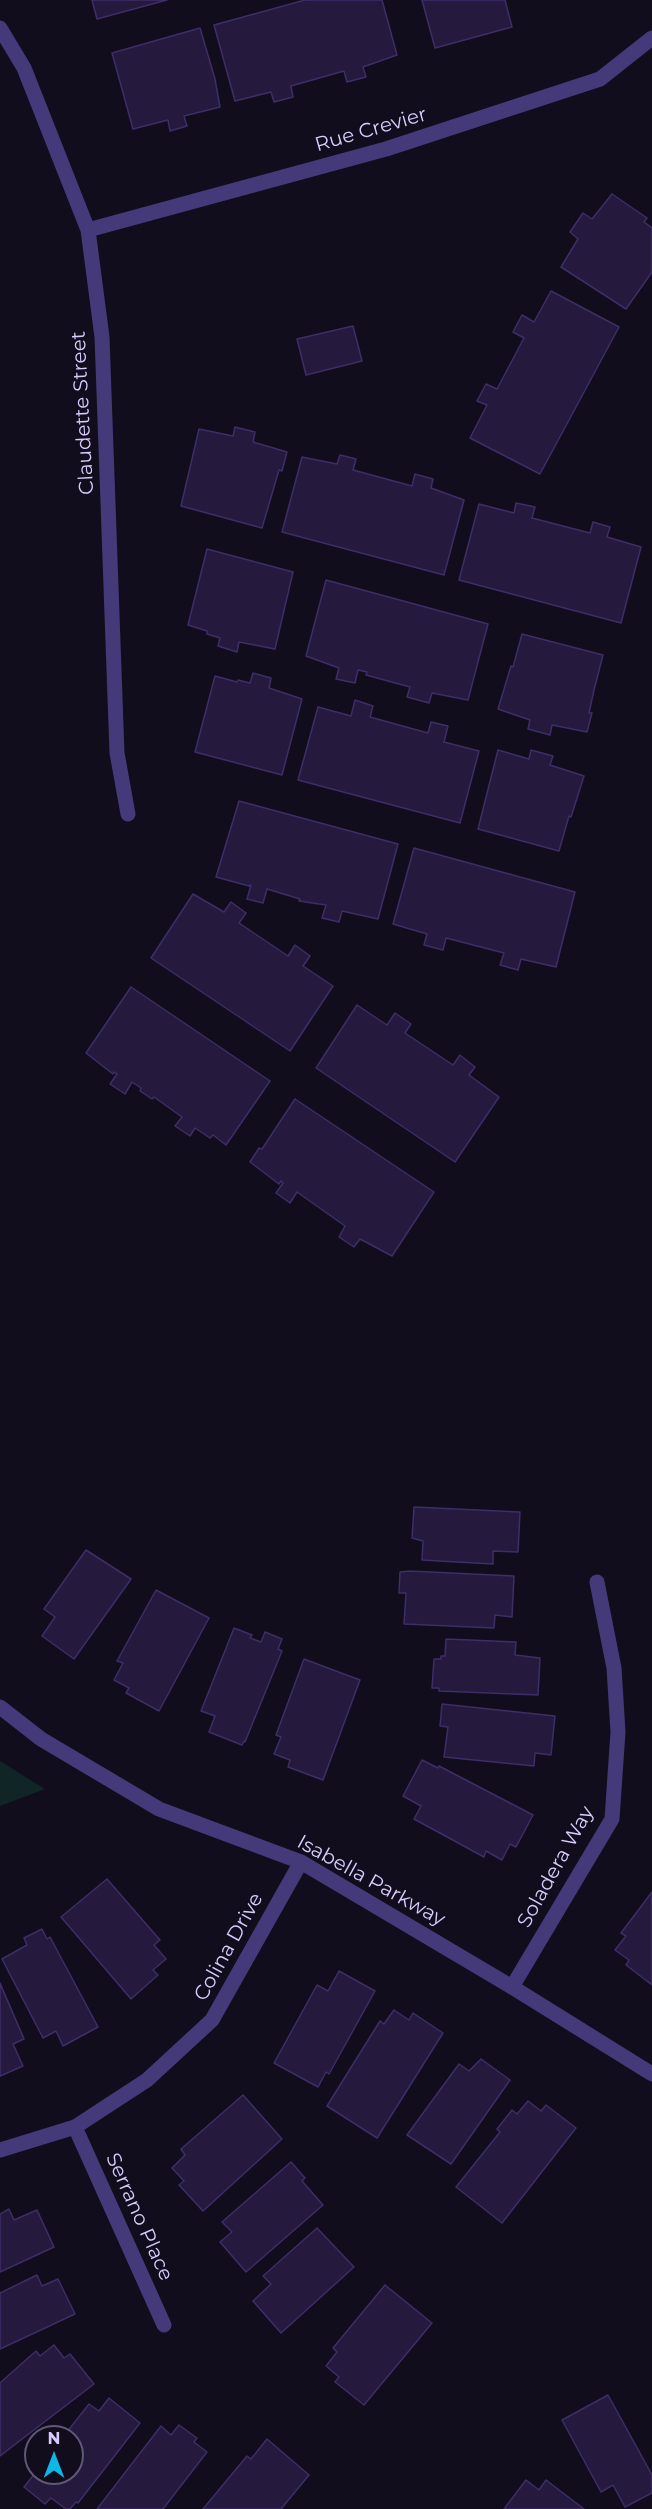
<!DOCTYPE html>
<style>
body{margin:0}
#map{position:relative;width:652px;height:2509px;overflow:hidden;background:#110d1d;font-family:Montserrat,sans-serif}
canvas{display:block}
.north{position:absolute;left:24px;top:2425px;width:60px;height:60px;box-sizing:border-box;background:#110d1d;border:2px solid #605976;border-radius:50%;rotate:0deg;font-size:16px;font-weight:700;line-height:24px;text-align:center;color:#d7ccfc}
.north::after{content:'';display:block;margin:auto;width:21px;height:27px;background:#0eb8e6;clip-path:polygon(50% 0,100% 100%,50% 72%,0 100%)}
</style>
<div id="map">
<canvas width="652" height="2509"></canvas>
<div class="north">N</div>
</div>
<script>
const c = document.querySelector('canvas').getContext('2d');
c.lineJoin = 'round';
function fillPath(path, color) { c.fillStyle = color; c.fill(path, 'evenodd'); }
const shape = rows => new Path2D(rows.map(r => 'M' + r).join(''));
function trace(path, color, width, dash) { c.strokeStyle = color; c.lineWidth = width; c.lineCap = dash ? 'butt' : 'round'; c.setLineDash(dash || []); c.stroke(path); }
function label(font, color, halo, rows, align = 'center') {
  c.font = font + ' Montserrat,sans-serif'; c.lineWidth = 4.5; c.setLineDash([]); c.textBaseline = 'middle'; c.strokeStyle = halo; c.fillStyle = color; for (const [text, x, y, turn = 0] of rows) {
    c.save(); c.translate(x, y); c.rotate((+turn || 0) * Math.PI / 180); c.textAlign = isNaN(turn) ? turn : align; if (halo) c.strokeText(text, 0, 0); c.fillText(text, 0, 0); c.restore();
  }
}
const green = shape([
 [0,1761,45,1789,0,1806]
]);
const building = shape([
 [92,0,167,0,97,19,92,0],
 [305,0,382,0,397,55,363,67,366,77,347,82,344,71,291,86,293,97,274,102,271,92,235,101,214,25,305,0],
 [422,0,505,0,512,27,435,48,422,0],
 [200,28,215,79,220,107,184,116,187,126,170,131,168,120,133,129,112,53,200,28],
 [612,194,647,218,644,222,652,228,652,272,626,309,561,267,578,239,570,232,583,213,592,219,612,194],
 [551,291,619,327,540,474,470,438,487,405,477,401,486,384,497,389,524,338,513,332,522,315,534,322,551,291],
 [353,326,362,361,306,375,297,339,353,326],
 [235,427,255,432,253,442,287,452,282,471,279,470,262,528,181,506,199,429,233,436,235,427],
 [340,455,356,459,353,470,412,486,415,474,433,479,431,488,464,500,444,575,282,532,302,457,337,464,340,455],
 [516,503,535,507,532,518,590,533,593,522,610,527,607,537,641,547,621,623,459,580,479,504,514,513,516,503],
 [207,549,293,572,275,649,239,642,237,652,218,646,220,638,207,634,207,631,188,625,207,549],
 [326,580,488,624,468,700,432,693,429,703,407,697,410,687,366,675,367,672,358,670,355,683,336,679,339,668,306,656,326,580],
 [522,634,603,655,594,690,589,713,592,713,587,732,552,725,550,735,528,729,530,720,498,709,511,666,513,667,522,634],
 [253,673,271,678,269,688,302,699,282,775,195,752,215,676,237,682,238,680,250,683,253,673],
 [355,700,373,706,370,717,428,733,431,722,448,726,444,742,479,751,460,823,298,780,318,707,351,716,355,700],
 [498,750,529,759,531,750,553,756,550,765,584,776,571,817,569,816,559,851,478,829,498,750],
 [239,801,398,844,378,919,342,911,339,922,322,918,326,905,299,901,300,899,267,889,263,903,247,899,251,885,249,886,216,877,239,801],
 [414,848,575,892,556,967,521,959,518,970,500,965,504,953,446,938,443,950,424,945,427,934,393,924,414,848],
 [193,894,224,912,231,902,246,913,239,923,288,956,295,945,310,956,303,966,333,986,290,1051,151,958,193,894],
 [131,987,270,1081,226,1145,213,1135,210,1138,195,1128,190,1136,175,1126,182,1117,154,1097,152,1099,140,1091,141,1088,132,1082,125,1094,110,1084,117,1074,114,1072,113,1074,86,1053,131,987],
 [357,1005,387,1025,395,1013,411,1024,405,1033,453,1065,460,1055,475,1067,469,1075,499,1097,455,1162,316,1068,357,1005],
 [295,1099,434,1192,392,1256,360,1239,354,1247,339,1237,345,1226,297,1192,290,1203,276,1193,283,1183,281,1181,279,1184,250,1162,259,1148,262,1149,295,1099],
 [414,1507,520,1512,518,1552,493,1551,493,1564,422,1560,423,1541,412,1538,414,1507],
 [86,1550,131,1579,74,1659,42,1636,55,1617,44,1609,86,1550],
 [410,1571,514,1576,512,1617,495,1615,494,1628,404,1624,406,1593,399,1593,400,1572,410,1571],
 [156,1590,209,1618,159,1711,126,1693,129,1688,114,1680,123,1663,117,1661,156,1590],
 [234,1628,252,1635,250,1638,261,1642,265,1632,282,1639,278,1649,282,1651,245,1742,244,1741,242,1745,209,1732,215,1716,201,1711,234,1628],
 [446,1639,516,1642,515,1655,540,1658,538,1695,439,1691,439,1688,432,1688,434,1659,441,1659,441,1656,445,1656,446,1639],
 [304,1659,360,1680,323,1780,288,1767,290,1760,274,1754,281,1737,276,1735,304,1659],
 [442,1704,555,1716,551,1755,535,1753,534,1766,444,1757,448,1727,440,1726,442,1704],
 [422,1760,438,1768,439,1766,533,1815,516,1847,510,1844,502,1860,486,1851,484,1857,414,1819,421,1806,403,1796,422,1760],
 [107,1879,160,1940,154,1945,166,1959,153,1970,158,1975,131,1999,61,1917,107,1879],
 [652,1892,652,1985,626,1965,629,1960,615,1950,626,1936,621,1933,652,1892],
 [42,1929,47,1939,50,1937,98,2027,63,2046,56,2031,43,2038,2,1959,27,1945,24,1938,42,1929],
 [339,1971,375,1991,329,2074,326,2072,318,2087,274,2063,317,1985,328,1991,339,1971],
 [0,1983,24,2039,13,2044,23,2066,0,2076,0,1983],
 [394,2010,409,2020,413,2013,443,2033,377,2138,327,2106,380,2021,384,2024,394,2010],
 [481,2059,510,2080,451,2164,407,2135,459,2064,469,2071,481,2059],
 [243,2095,282,2139,203,2211,179,2185,184,2181,172,2168,185,2155,181,2149,243,2095],
 [528,2101,541,2111,546,2105,576,2128,502,2223,456,2187,500,2132,497,2129,512,2110,517,2114,528,2101],
 [291,2162,305,2178,302,2181,323,2205,246,2272,220,2242,232,2232,222,2222,291,2162],
 [9,2209,14,2220,37,2210,54,2247,0,2272,0,2214,9,2209],
 [317,2228,354,2267,281,2333,253,2301,271,2284,263,2276,317,2228],
 [37,2275,42,2286,58,2279,75,2314,0,2349,0,2293,37,2275],
 [385,2285,432,2323,364,2405,335,2382,339,2377,326,2366,337,2352,333,2348,385,2285],
 [54,2345,64,2358,70,2354,94,2384,0,2456,0,2383,36,2351,40,2356,54,2345],
 [608,2395,652,2475,652,2493,625,2507,613,2485,601,2492,562,2420,608,2395],
 [109,2398,140,2423,78,2503,76,2502,70,2509,66,2509,51,2498,45,2504,24,2487,36,2472,72,2473,72,2437,63,2437,89,2404,99,2411,109,2398],
 [179,2425,197,2438,194,2442,207,2452,163,2509,97,2509,161,2426,171,2435,179,2425],
 [267,2439,309,2475,281,2509,203,2509,247,2456,251,2459,267,2439],
 [526,2480,539,2490,546,2480,584,2509,504,2509,526,2480]
]);
const minor = shape([
 [0,28,24,68,88,230,102,337,117,753,128,814],
 [88,230,386,149,600,79,652,38],
 [512,1987,612,1819,618,1732,614,1668,597,1582],
 [75,2127,164,2325],
 [0,2150,75,2127,147,2080,212,2020,301,1862]
]);
const tertiary = shape([
 [0,1707,41,1739,159,1809,301,1862,512,1987,652,2074]
]);
const streetNames = [
 ["Rue Crevier",371,130,-16],
 ["Claudette Street",83,413,-93],
 ["Soladera Way",556,1867,-61],
 ["Isabella Parkway",371,1881,29],
 ["Colina Drive",229,1947,-61],
 ["Serrano Place",139,2217,66]
];
fillPath(green, '#102526');
fillPath(building, '#251a3d');
trace(building, '#3f2d67', 1.5);
trace(minor, '#443a79', 15);
trace(tertiary, '#443a79', 15);
label('20px', '#d7ccfc', '#110d1d', streetNames);
</script>
